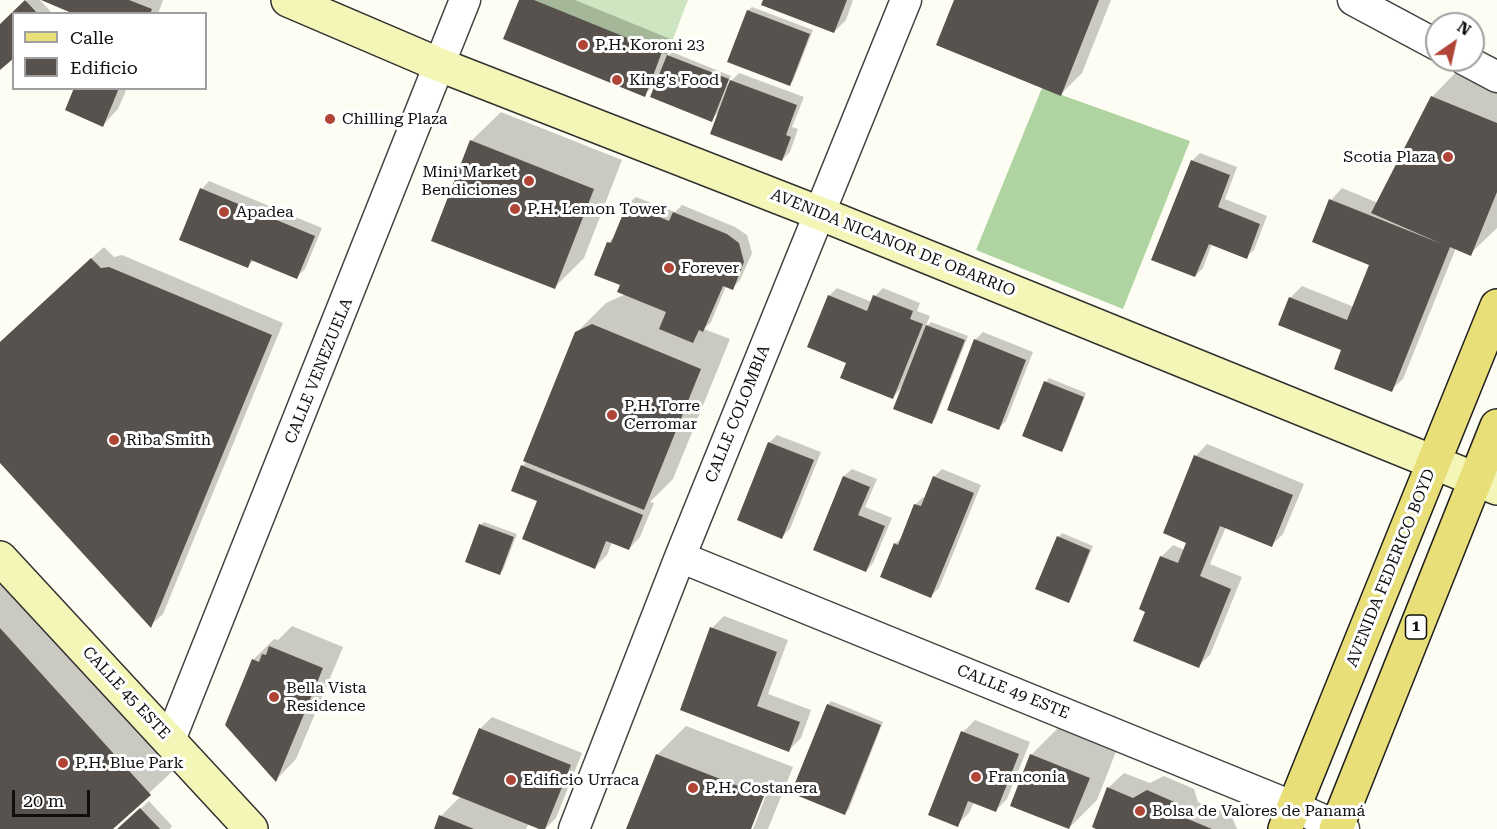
<!DOCTYPE html>
<meta charset="utf-8">
<style>
body{margin:0}
#map{position:relative;width:1497px;height:829px;overflow:hidden;background:#fefdf3;font-family:"Roboto Serif",serif}
canvas{display:block}
.legend{position:absolute;left:12px;top:12px;width:195px;height:78px;box-sizing:border-box;background:#fff;border:2px solid #9f9f9f;margin:0;padding:8px 10px;list-style:none;font-size:18px;color:#0f0f0f}
.legend li{display:flex;align-items:center;gap:12px;height:30px}
.legend b{width:30px;border:2px solid #9f9f9f}
.north{position:absolute;left:1425px;top:12px;width:60px;height:60px;box-sizing:border-box;background:#fff;border:2px solid #9f9f9f;border-radius:50%;rotate:34deg;font-size:16px;font-weight:700;line-height:24px;text-align:center;color:#0f0f0f}
.north::after{content:'';display:block;margin:auto;width:21px;height:27px;background:#b04437;clip-path:polygon(50% 0,100% 100%,50% 72%,0 100%)}
.scale{position:absolute;left:12px;top:790px;width:78px;height:27px;box-sizing:border-box;border:3px solid #0f0f0f;border-top:0;padding-left:8px;font-size:18px;line-height:21px;white-space:nowrap;color:#0f0f0f;-webkit-text-stroke:4px #fff;paint-order:stroke}
</style>
<div id="map">
<canvas width="1497" height="829"></canvas>
<ul class="legend">
<li><b style="height:8px;background:#e9df78"></b>Calle</li>
<li><b style="height:16px;background:#57524d"></b>Edificio</li>
</ul>
<div class="north">N</div>
<div class="scale">20 m</div>
</div>
<script>
const c = document.querySelector('canvas').getContext('2d');
c.lineJoin = 'round';
function fillPath(path, color) { c.fillStyle = color; c.fill(path, 'evenodd'); }
const shape = rows => new Path2D(rows.map(r => 'M' + r).join(''));
function trace(path, color, width, dash) { c.strokeStyle = color; c.lineWidth = width; c.lineCap = dash ? 'butt' : 'round'; c.setLineDash(dash || []); c.stroke(path); }
function label(font, color, halo, rows, align = 'center') {
  c.font = font + ' "Roboto Serif",serif'; c.lineWidth = 6; c.setLineDash([]); c.textBaseline = 'middle'; c.strokeStyle = halo; c.fillStyle = color; for (const [text, x, y, turn = 0] of rows) {
    c.save(); c.translate(x, y); c.rotate((+turn || 0) * Math.PI / 180); c.textAlign = isNaN(turn) ? turn : align; if (halo) c.strokeText(text, 0, 0); c.fillText(text, 0, 0); c.restore();
  }
}
const green = shape([
 [534,0,688,0,667,55]
]);
const forest = shape([
 [1042,88,1190,141,1123,309,976,250]
]);
const shadow = shape([
 [27,0,40,0,53,14,14,14,0,68,0,26],
 [44,0,163,0,158,14,78,14],
 [520,0,575,0,673,40,667,57,672,52,731,76,727,85,739,73,804,97,792,127,798,129,790,152,782,160,720,111,711,120,658,81,644,95],
 [764,0,853,0,846,20,834,32],
 [955,0,1111,0,1082,73,1061,94],
 [752,7,813,30,793,81,790,84,729,61,748,10],
 [1460,68,1497,83,1497,228,1470,254,1456,248,1403,379,1391,390,1343,350,1290,298,1302,286,1354,307,1371,264,1331,200,1342,188,1378,203,1432,97],
 [75,88,127,88,118,109,103,125],
 [501,112,622,160,584,258,555,287,471,141],
 [1200,153,1237,167,1225,199,1267,216,1254,250,1246,257,1212,244,1203,268,1195,276,1192,161],
 [209,181,322,228,305,269,297,277,254,260,247,267,202,189],
 [636,197,675,212,682,205,735,227,747,235,752,253,740,280,733,288,726,286,711,322,704,329,730,339,673,479,650,502,654,503,640,537,629,549,612,542,607,555,595,567,522,466,527,461,576,333,606,303,626,294,608,243,616,235,628,204],
 [104,247,114,257,122,255,283,323,163,614,151,625,0,461,0,342],
 [837,288,872,302,875,296,883,288,920,303,917,311,930,316,925,328,931,322,968,336,935,419,931,422,903,386,893,397,848,362,829,296],
 [983,332,1033,352,1006,421,998,429,975,340],
 [1049,378,1086,393,1065,447,1062,450,1046,382],
 [777,435,821,452,790,529,782,537,769,443],
 [1207,444,1304,484,1283,534,1271,546,1226,527,1210,564,1242,577,1210,655,1198,666,1147,611,1161,557,1173,545,1185,550,1188,542,1196,456],
 [852,469,877,479,865,507,892,518,873,563,866,571,844,476],
 [942,469,981,485,939,588,931,596,895,544,902,537,915,505,923,497,926,498,934,477],
 [484,522,517,534,503,570,499,574,480,525],
 [1062,533,1093,546,1072,597,1068,601,1059,537],
 [0,566,180,764,111,829,0,829],
 [724,616,788,640,768,694,811,710,801,738,789,750,681,709,712,628],
 [292,626,343,647,296,759,276,780,253,660,274,639,278,640],
 [831,701,883,722,849,809,845,813,828,705],
 [492,717,582,753,556,818,545,829,529,823,526,829,435,829,441,816,461,796,480,729],
 [975,720,1030,742,1007,799,995,811,974,802,969,813,957,825,930,814,963,732],
 [686,726,793,767,768,829,753,829,768,790,766,789,749,829,628,829,657,755],
 [1060,726,1117,749,1097,800,1069,828,1012,805,1032,754],
 [1124,773,1150,783,1164,776,1194,789,1198,802,1231,815,1237,829,1100,829,1108,788],
 [149,801,172,826,170,829,119,829]
]);
const building = shape([
 [25,0,38,14,14,14,14,58,0,70,0,24],
 [41,0,129,0,152,9,150,14,74,14],
 [519,0,534,0,662,52,645,97,503,39],
 [763,0,847,0,834,33,761,5],
 [954,0,1099,0,1061,96,936,45],
 [747,10,810,34,790,86,727,62],
 [667,55,729,79,712,122,650,97],
 [730,80,797,105,786,135,791,137,782,161,710,134],
 [74,88,119,88,103,127,65,110],
 [1431,96,1497,123,1497,192,1471,256,1450,247,1392,392,1334,369,1341,350,1278,325,1289,297,1347,320,1369,265,1312,242,1329,199,1442,244,1371,213],
 [470,140,594,189,555,289,431,241],
 [1191,160,1230,175,1218,207,1260,224,1247,259,1209,244,1195,277,1151,260],
 [200,188,315,236,297,279,251,260,248,268,179,240],
 [627,204,669,221,673,212,727,234,739,243,744,262,733,290,723,286,703,332,699,330,693,343,659,329,666,312,617,292,620,285,594,275,607,242,611,243],
 [91,258,101,268,109,267,272,335,151,628,0,463,0,342],
 [828,295,867,311,873,295,913,311,910,319,923,324,893,399,840,378,846,363,807,347],
 [592,324,701,369,644,510,523,461,575,332],
 [926,325,965,340,932,424,893,409],
 [974,339,1026,360,999,430,947,410],
 [1044,381,1084,397,1062,452,1022,436],
 [768,442,814,460,782,539,737,520],
 [1194,455,1293,495,1272,547,1220,526,1200,576,1231,589,1199,668,1133,641,1145,612,1139,609,1160,556,1178,563,1186,543,1163,533],
 [521,465,643,515,629,550,606,541,595,569,522,539,537,501,511,491],
 [843,476,870,487,858,515,885,526,866,572,813,550],
 [933,476,974,493,931,598,880,577,894,543,898,545,914,504,921,506],
 [479,524,514,537,500,575,465,562],
 [1057,536,1090,550,1069,603,1035,589],
 [710,627,777,652,757,706,800,722,789,752,680,710],
 [0,628,151,795,113,829,0,829],
 [269,646,323,668,276,782,225,725,252,659,259,662,262,654,266,655],
 [827,704,881,725,845,815,791,793],
 [479,728,571,765,545,829,539,829,452,794],
 [961,731,1019,754,996,812,968,801,958,827,928,815],
 [656,754,764,796,751,829,626,829],
 [1030,754,1090,778,1069,829,1010,806],
 [1107,787,1133,798,1147,790,1179,804,1183,817,1212,829,1096,829,1092,827],
 [140,808,160,829,117,829],
 [439,815,474,829,434,829]
]);
const minor = shape([
 [1353,0,1437,45],
 [1465,60,1497,77],
 [680,557,1294,807,1344,829],
 [170,740,465,0],
 [574,829,680,557,906,0]
]);
const secondary = shape([
 [288,0,440,65,819,213,1497,488],
 [0,558,251,829]
]);
const primary = shape([
 [1285,829,1497,306],
 [1336,829,1497,426]
]);
const markers = [
 [583,45,6,"#b04437"],
 [617,80,6,"#b04437"],
 [330,119,6,"#b04437"],
 [1448,157,6,"#b04437"],
 [529,181,6,"#b04437"],
 [515,209,6,"#b04437"],
 [224,212,6,"#b04437"],
 [669,268,6,"#b04437"],
 [612,415,6,"#b04437"],
 [114,440,6,"#b04437"],
 [274,697,6,"#b04437"],
 [63,763,6,"#b04437"],
 [976,777,6,"#b04437"],
 [511,780,6,"#b04437"],
 [693,788,6,"#b04437"],
 [1140,811,6,"#b04437"]
];
const shields = [
 [1416,627,21]
];
const shieldNames = [
 ["1",1416,627]
];
const poiNames = [
 ["P.H. Koroni 23",595,45],
 ["King's Food",629,80],
 ["Chilling Plaza",342,119],
 ["Scotia Plaza",1436,157,"right"],
 ["Mini Market",517,172,"right"],
 ["Bendiciones",517,190,"right"],
 ["P.H. Lemon Tower",527,209],
 ["Apadea",236,212],
 ["Forever",681,268],
 ["P.H. Torre",624,406],
 ["Cerromar",624,424],
 ["Riba Smith",126,440],
 ["Bella Vista",286,688],
 ["Residence",286,706],
 ["P.H. Blue Park",75,763],
 ["Franconia",988,777],
 ["Edificio Urraca",523,780],
 ["P.H. Costanera",705,788],
 ["Bolsa de Valores de Panamá",1152,811]
];
const streetNames = [
 ["AVENIDA NICANOR DE OBARRIO",893,243,22],
 ["CALLE VENEZUELA",319,371,-68],
 ["CALLE COLOMBIA",738,414,-68],
 ["AVENIDA FEDERICO BOYD",1391,568,-68],
 ["CALLE 49 ESTE",1013,692,22],
 ["CALLE 45 ESTE",126,693,47]
];
fillPath(green, '#cde5c0');
fillPath(forest, '#b0d4a1');
fillPath(shadow, '#0003');
fillPath(building, '#57524d');
trace(minor, '#424242', 33);
trace(secondary, '#313131', 36);
trace(primary, '#202020', 36);
trace(minor, '#fff', 30);
trace(secondary, '#f3f6b6', 33);
trace(primary, '#e9df78', 33);
for (const [x, y, r, color] of markers) { const dot = new Path2D(); dot.arc(x, y, r, 0, 2 * Math.PI); c.fillStyle = color; c.fill(dot); trace(dot, '#fff', 2); }
for (const [x, y, w] of shields) { const box = new Path2D(); box.roundRect(x - w / 2, y - 12, w, 24, 4.5); c.fillStyle = '#fff'; c.fill(box); trace(box, '#0f0f0f', 1.5); }
label('bold 15px', '#0f0f0f', null, shieldNames);
label('16px', '#0f0f0f', '#fff', poiNames, 'left');
label('16px', '#0f0f0f', '#fff', streetNames);
</script>
